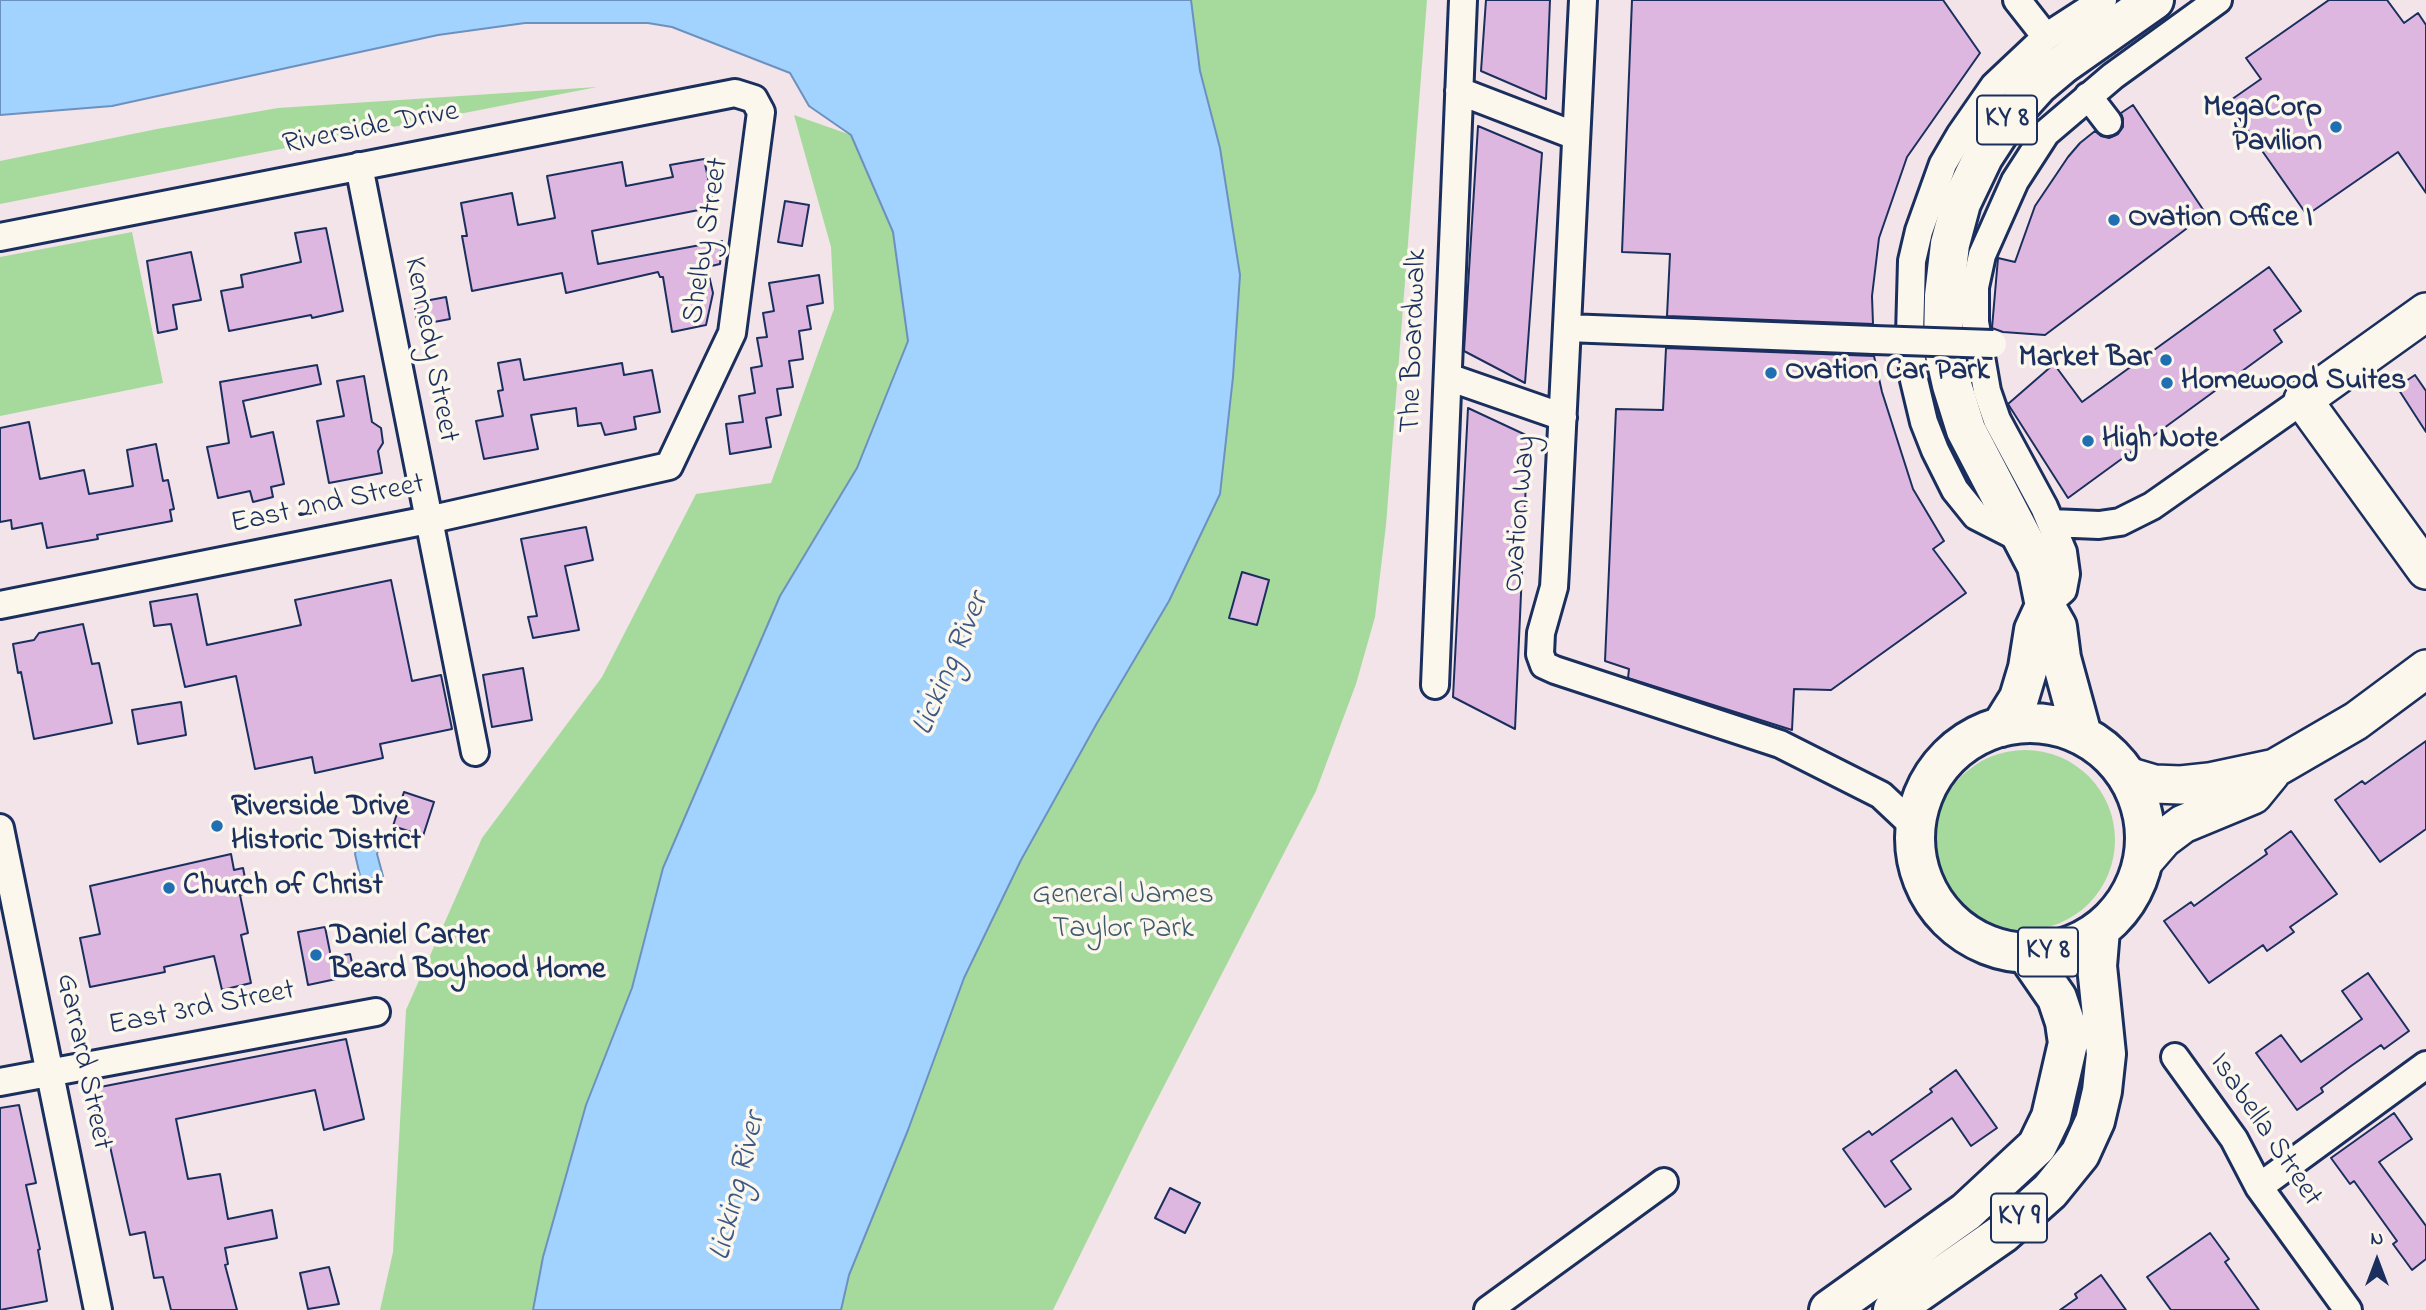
<!DOCTYPE html>
<style>
body{margin:0}
#map{position:relative;width:2426px;height:1310px;overflow:hidden;background:#f2e4e8;font-family:"Indie Flower",sans-serif}
canvas{display:block}
.north{position:absolute;left:2342px;top:1226px;width:70px;height:70px;-webkit-text-stroke:5px #fbf7ec;paint-order:stroke;rotate:0deg;font-size:19px;font-weight:700;line-height:28px;text-align:center;color:#1b2f5e}
.north::after{content:'';display:block;margin:auto;width:24px;height:32px;background:#1b2f5e;clip-path:polygon(50% 0,100% 100%,50% 72%,0 100%)}
</style>
<div id="map">
<canvas width="2426" height="1310"></canvas>
<div class="north">N</div>
</div>
<script>
const c = document.querySelector('canvas').getContext('2d');
c.lineJoin = 'round';
function fillPath(path, color) { c.fillStyle = color; c.fill(path, 'evenodd'); }
const shape = rows => new Path2D(rows.map(r => 'M' + r).join(''));
function trace(path, color, width, dash) { c.strokeStyle = color; c.lineWidth = width; c.lineCap = dash ? 'butt' : 'round'; c.setLineDash(dash || []); c.stroke(path); }
function label(font, color, halo, rows, align = 'center') {
  c.font = font + ' "Indie Flower",sans-serif'; c.lineWidth = 7; c.setLineDash([]); c.textBaseline = 'middle'; c.strokeStyle = halo; c.fillStyle = color; for (const [text, x, y, turn = 0] of rows) {
    c.save(); c.translate(x, y); c.rotate((+turn || 0) * Math.PI / 180); c.textAlign = isNaN(turn) ? turn : align; if (halo) c.strokeText(text, 0, 0); c.fillText(text, 0, 0); c.restore();
  }
}
const green = shape([
 [1191,0,1427,0,1386,525,1375,617,1356,684,1316,791,1145,1123,1053,1310,841,1310,849,1275,908,1130,964,978,1021,860,1097,723,1169,601,1220,494,1220,148,1200,71],
 [597,87,0,204,0,161,157,129,278,108],
 [794,115,851,135,893,232,908,341,857,468,780,596,663,868,632,988,586,1105,543,1257,533,1310,380,1310,393,1252,406,1010,482,838,602,677,696,494,771,483,834,309,831,247],
 [132,232,163,383,0,416,0,257],
 '1935 840a90 90 0 1 1 180 0a90 90 0 1 1-180 0Z'
]);
const water = shape([
 [0,0,1191,0,1200,71,1220,148,1240,275,1233,377,1220,494,1169,601,1097,723,1021,860,964,978,908,1130,849,1275,841,1310,533,1310,543,1257,586,1105,632,988,663,868,780,596,857,468,908,341,893,232,851,135,809,106,790,73,672,27,648,23,525,23,438,35,112,106,0,115,0,0],
 [361,833,382,838,377,854,383,876,361,880,355,854,361,833]
]);
const building = shape([
 [1486,0,1550,0,1546,99,1481,71,1486,0],
 [1632,0,1943,0,1980,53,1907,157,1879,238,1872,296,1873,324,1667,316,1670,254,1622,252,1632,0],
 [2329,0,2387,0,2404,23,2418,13,2426,25,2426,193,2398,152,2307,215,2228,102,2261,79,2246,58,2329,0],
 [2133,105,2206,214,2045,335,2003,332,1992,328,1998,258,2015,262,2035,206,2068,157,2080,143,2095,131,2101,136,2109,138,2118,134,2123,127,2123,119,2121,113,2133,105],
 [1478,126,1542,153,1525,383,1464,351,1478,126],
 [704,159,714,207,592,231,598,264,722,241,720,264,707,267,713,293,706,325,672,332,663,277,660,277,658,272,566,293,562,273,472,291,462,236,467,236,461,203,512,193,518,225,555,218,547,176,622,162,626,186,673,177,670,165,704,159],
 [785,201,809,205,802,246,778,242,785,201],
 [326,228,343,311,312,318,311,315,229,331,221,291,243,287,241,275,301,262,295,233,326,228],
 [191,252,201,300,173,305,177,329,158,333,147,261,191,252],
 [2269,267,2301,311,2274,330,2282,342,2068,498,2008,404,2054,364,2082,402,2269,267],
 [819,275,823,303,807,306,811,329,799,331,803,359,789,361,793,387,777,389,781,415,766,418,771,447,730,454,726,424,743,422,739,396,755,393,751,368,762,366,757,338,767,337,763,313,774,311,769,283,819,275],
 [446,297,450,319,418,325,414,303,446,297],
 [1666,348,1874,356,1882,392,1913,489,1944,541,1933,549,1966,593,1831,690,1794,689,1792,730,1628,678,1629,669,1605,661,1616,409,1663,410,1666,348],
 [520,359,524,380,622,363,624,375,652,370,660,412,634,417,636,429,605,435,601,423,578,426,576,408,531,415,538,449,484,459,476,421,503,416,498,391,503,390,498,363,520,359],
 [317,365,321,384,243,401,251,437,273,432,284,484,271,487,273,497,253,502,250,491,218,498,207,447,229,443,220,382,317,365],
 [2415,375,2426,391,2426,432,2397,387,2415,375],
 [364,376,372,422,381,428,383,443,378,451,382,473,329,483,317,421,344,416,337,381,364,376],
 [1468,408,1528,436,1515,729,1453,697,1468,408],
 [29,422,40,479,84,470,89,494,133,486,127,450,156,444,163,481,168,480,174,509,170,510,172,521,97,535,98,539,47,548,42,523,12,529,11,520,0,522,0,428,29,422],
 [586,527,593,560,565,566,579,630,533,638,528,617,537,616,521,539,586,527],
 [1242,572,1269,580,1257,625,1229,618,1242,572],
 [391,580,412,681,441,675,452,729,380,744,383,758,315,773,312,757,255,769,236,676,185,687,171,624,154,626,150,602,197,594,207,645,301,625,295,600,391,580],
 [83,624,92,664,99,663,112,723,34,739,21,672,18,673,13,644,34,640,39,633,83,624],
 [523,668,532,720,492,727,483,675,523,668],
 [181,702,186,735,138,744,132,710,181,702],
 [2426,741,2426,829,2380,862,2335,800,2362,781,2365,784,2426,741],
 [404,792,434,802,423,836,393,826,404,792],
 [2291,831,2337,894,2290,927,2294,932,2267,951,2263,945,2209,983,2164,921,2191,902,2194,906,2230,880,2267,854,2265,850,2291,831],
 [231,854,234,870,243,868,248,893,240,895,248,933,241,935,251,983,222,990,214,956,164,967,165,972,90,987,80,938,100,934,90,886,231,854],
 [325,927,331,957,350,954,355,975,308,985,298,932,325,927],
 [2368,973,2409,1031,2384,1049,2381,1045,2351,1066,2321,1088,2323,1092,2297,1110,2256,1053,2281,1035,2301,1062,2362,1019,2342,991,2368,973],
 [346,1039,364,1119,324,1130,315,1090,176,1119,188,1179,220,1174,228,1219,272,1210,277,1238,225,1248,228,1264,225,1265,237,1310,171,1310,163,1277,154,1278,145,1232,130,1235,107,1133,99,1134,90,1089,346,1039],
 [1956,1070,1997,1128,1971,1146,1952,1118,1891,1161,1911,1189,1885,1207,1843,1149,1869,1131,1872,1135,1932,1092,1930,1089,1956,1070],
 [19,1105,36,1183,26,1185,40,1249,38,1250,47,1301,0,1310,0,1108,19,1105],
 [2394,1113,2412,1139,2379,1162,2426,1226,2426,1259,2412,1270,2393,1244,2397,1241,2354,1181,2350,1184,2331,1158,2394,1113],
 [1170,1188,1200,1203,1185,1233,1155,1218,1170,1188],
 [2210,1233,2229,1259,2225,1262,2259,1310,2171,1310,2147,1277,2210,1233],
 [329,1267,339,1304,308,1309,300,1273,329,1267],
 [2101,1275,2126,1310,2060,1310,2077,1298,2075,1294,2101,1275]
]);
const street = shape([
 [1583,0,1555,570,1554,587,1541,633,1540,654,1544,665,1555,670,1780,744,1881,795,1915,827],
 [2017,0,2046,37],
 [1459,91,1576,136],
 [2088,96,2108,122],
 [359,166,475,752],
 [0,237,735,93,754,99,761,112,732,333,669,466,428,520,0,605],
 [1567,328,1874,340],
 [1448,377,1563,417],
 [2051,523,2099,525,2120,522,2152,506,2303,400],
 [2025,541,1976,516,1955,490,1935,450,1924,422,1914,380,1910,335,1912,261,1919,231,1943,164,1960,135,1994,86,2046,37,2103,0],
 [2045,606,2063,590,2066,574,2063,552,2044,507,1997,420,1987,391,1975,322,1975,287,1982,255,2015,181,2046,133,2113,76,2218,0],
 [1435,685,1463,0],
 [0,828,98,1310],
 [2175,1057,2234,1139,2259,1187,2348,1310],
 [0,1082,376,1012],
 [2259,1187,2426,1065],
 [1488,1310,1664,1182]
]);
const secondary = shape([
 [2426,312,2303,400,2426,570],
 [2127,776,2154,784,2181,785,2209,782,2275,768,2356,721,2426,669],
 [2143,862,2163,839,2183,824,2253,795,2271,773]
]);
const primary = shape([
 '1915 838a115 115 0 1 1 230 0a115 115 0 1 1-230 0Z',
 [2001,727,2019,698,2028,668,2034,630,2045,606],
 [2082,735,2061,658,2057,627,2045,606,2037,566,1966,430,1952,385,1943,345,1944,296,1950,244,1961,203,1983,157,2009,117,2038,85,2063,64,2154,0],
 [1829,1310,1966,1212,2037,1146,2051,1117,2068,1043,2065,1022,2057,998,2026,953],
 [1893,1310,2002,1234,2050,1191,2080,1154,2095,1121,2102,1091,2106,1054,2097,966,2100,930]
]);
const streetBridge = shape([
 [1874,340,1993,344]
]);
const markers = [
 [2336,127,7,"#1f6fb2"],
 [2114,220,7,"#1f6fb2"],
 [2166,360,7,"#1f6fb2"],
 [1771,373,7,"#1f6fb2"],
 [2167,383,7,"#1f6fb2"],
 [2088,441,7,"#1f6fb2"],
 [217,826,7,"#1f6fb2"],
 [169,888,7,"#1f6fb2"],
 [316,955,7,"#1f6fb2"]
];
const shields = [
 [2007,120,60],
 [2048,952,60],
 [2019,1218,56]
];
const shieldNames = [
 ["KY 8",2007,120],
 ["KY 8",2048,952],
 ["KY 9",2019,1218]
];
const poiNames = [
 ["MegaCorp",2322,110,"right"],
 ["Pavilion",2322,144,"right"],
 ["Ovation Office I",2128,220],
 ["Market Bar",2152,360,"right"],
 ["Ovation Car Park",1785,373],
 ["Homewood Suites",2181,383],
 ["High Note",2102,441],
 ["Riverside Drive",231,809],
 ["Historic District",231,843],
 ["Church of Christ",183,888],
 ["Daniel Carter",330,938],
 ["Beard Boyhood Home",330,972]
];
const streetNames = [
 ["Riverside Drive",371,130,-11],
 ["Shelby Street",708,241,-81],
 ["The Boardwalk",1416,341,-88],
 ["Kennedy Street",429,350,79],
 ["East 2nd Street",328,506,-12],
 ["Ovation Way",1522,514,-85],
 ["East 3rd Street",202,1010,-11],
 ["Garrard Street",82,1062,78],
 ["Isabella Street",2264,1131,56]
];
const parkNames = [
 ["General James",1123,897],
 ["Taylor Park",1123,931]
];
const waterNames = [
 ["Licking River",953,665,-67],
 ["Licking River",740,1187,-76]
];
fillPath(green, '#a6da9d');
fillPath(water, '#a2d3ff');
trace(water, '#6c91bf', 2);
fillPath(building, '#deb7e0');
trace(building, '#1b2f5e', 2);
trace(street, '#1b2f5e', 32);
trace(secondary, '#1b2f5e', 42);
trace(primary, '#1b2f5e', 44);
trace(street, '#fbf7ec', 26);
trace(secondary, '#fbf7ec', 37);
trace(primary, '#fbf7ec', 38);
trace(streetBridge, '#1b2f5e', 32, []);
trace(streetBridge, '#fbf7ec', 26);
for (const [x, y, r, color] of markers) { const dot = new Path2D(); dot.arc(x, y, r, 0, 2 * Math.PI); c.fillStyle = color; c.fill(dot); trace(dot, '#fbf7ec', 2.5); }
for (const [x, y, w] of shields) { const box = new Path2D(); box.roundRect(x - w / 2, y - 24.5, w, 49, 5); c.fillStyle = '#fbf7ec'; c.fill(box); trace(box, '#1b2f5e', 2); }
label('bold 28px', '#1b2f5e', null, shieldNames);
label('bold 30px', '#1b2f5e', '#fbf7ec', poiNames, 'left');
label('30px', '#1b2f5e', '#fbf7ec', streetNames);
label('30px', '#3e5a6e', '#fbf7ec', parkNames);
label('italic 32px', '#3d5886', '#fbf7ec', waterNames);
</script>
